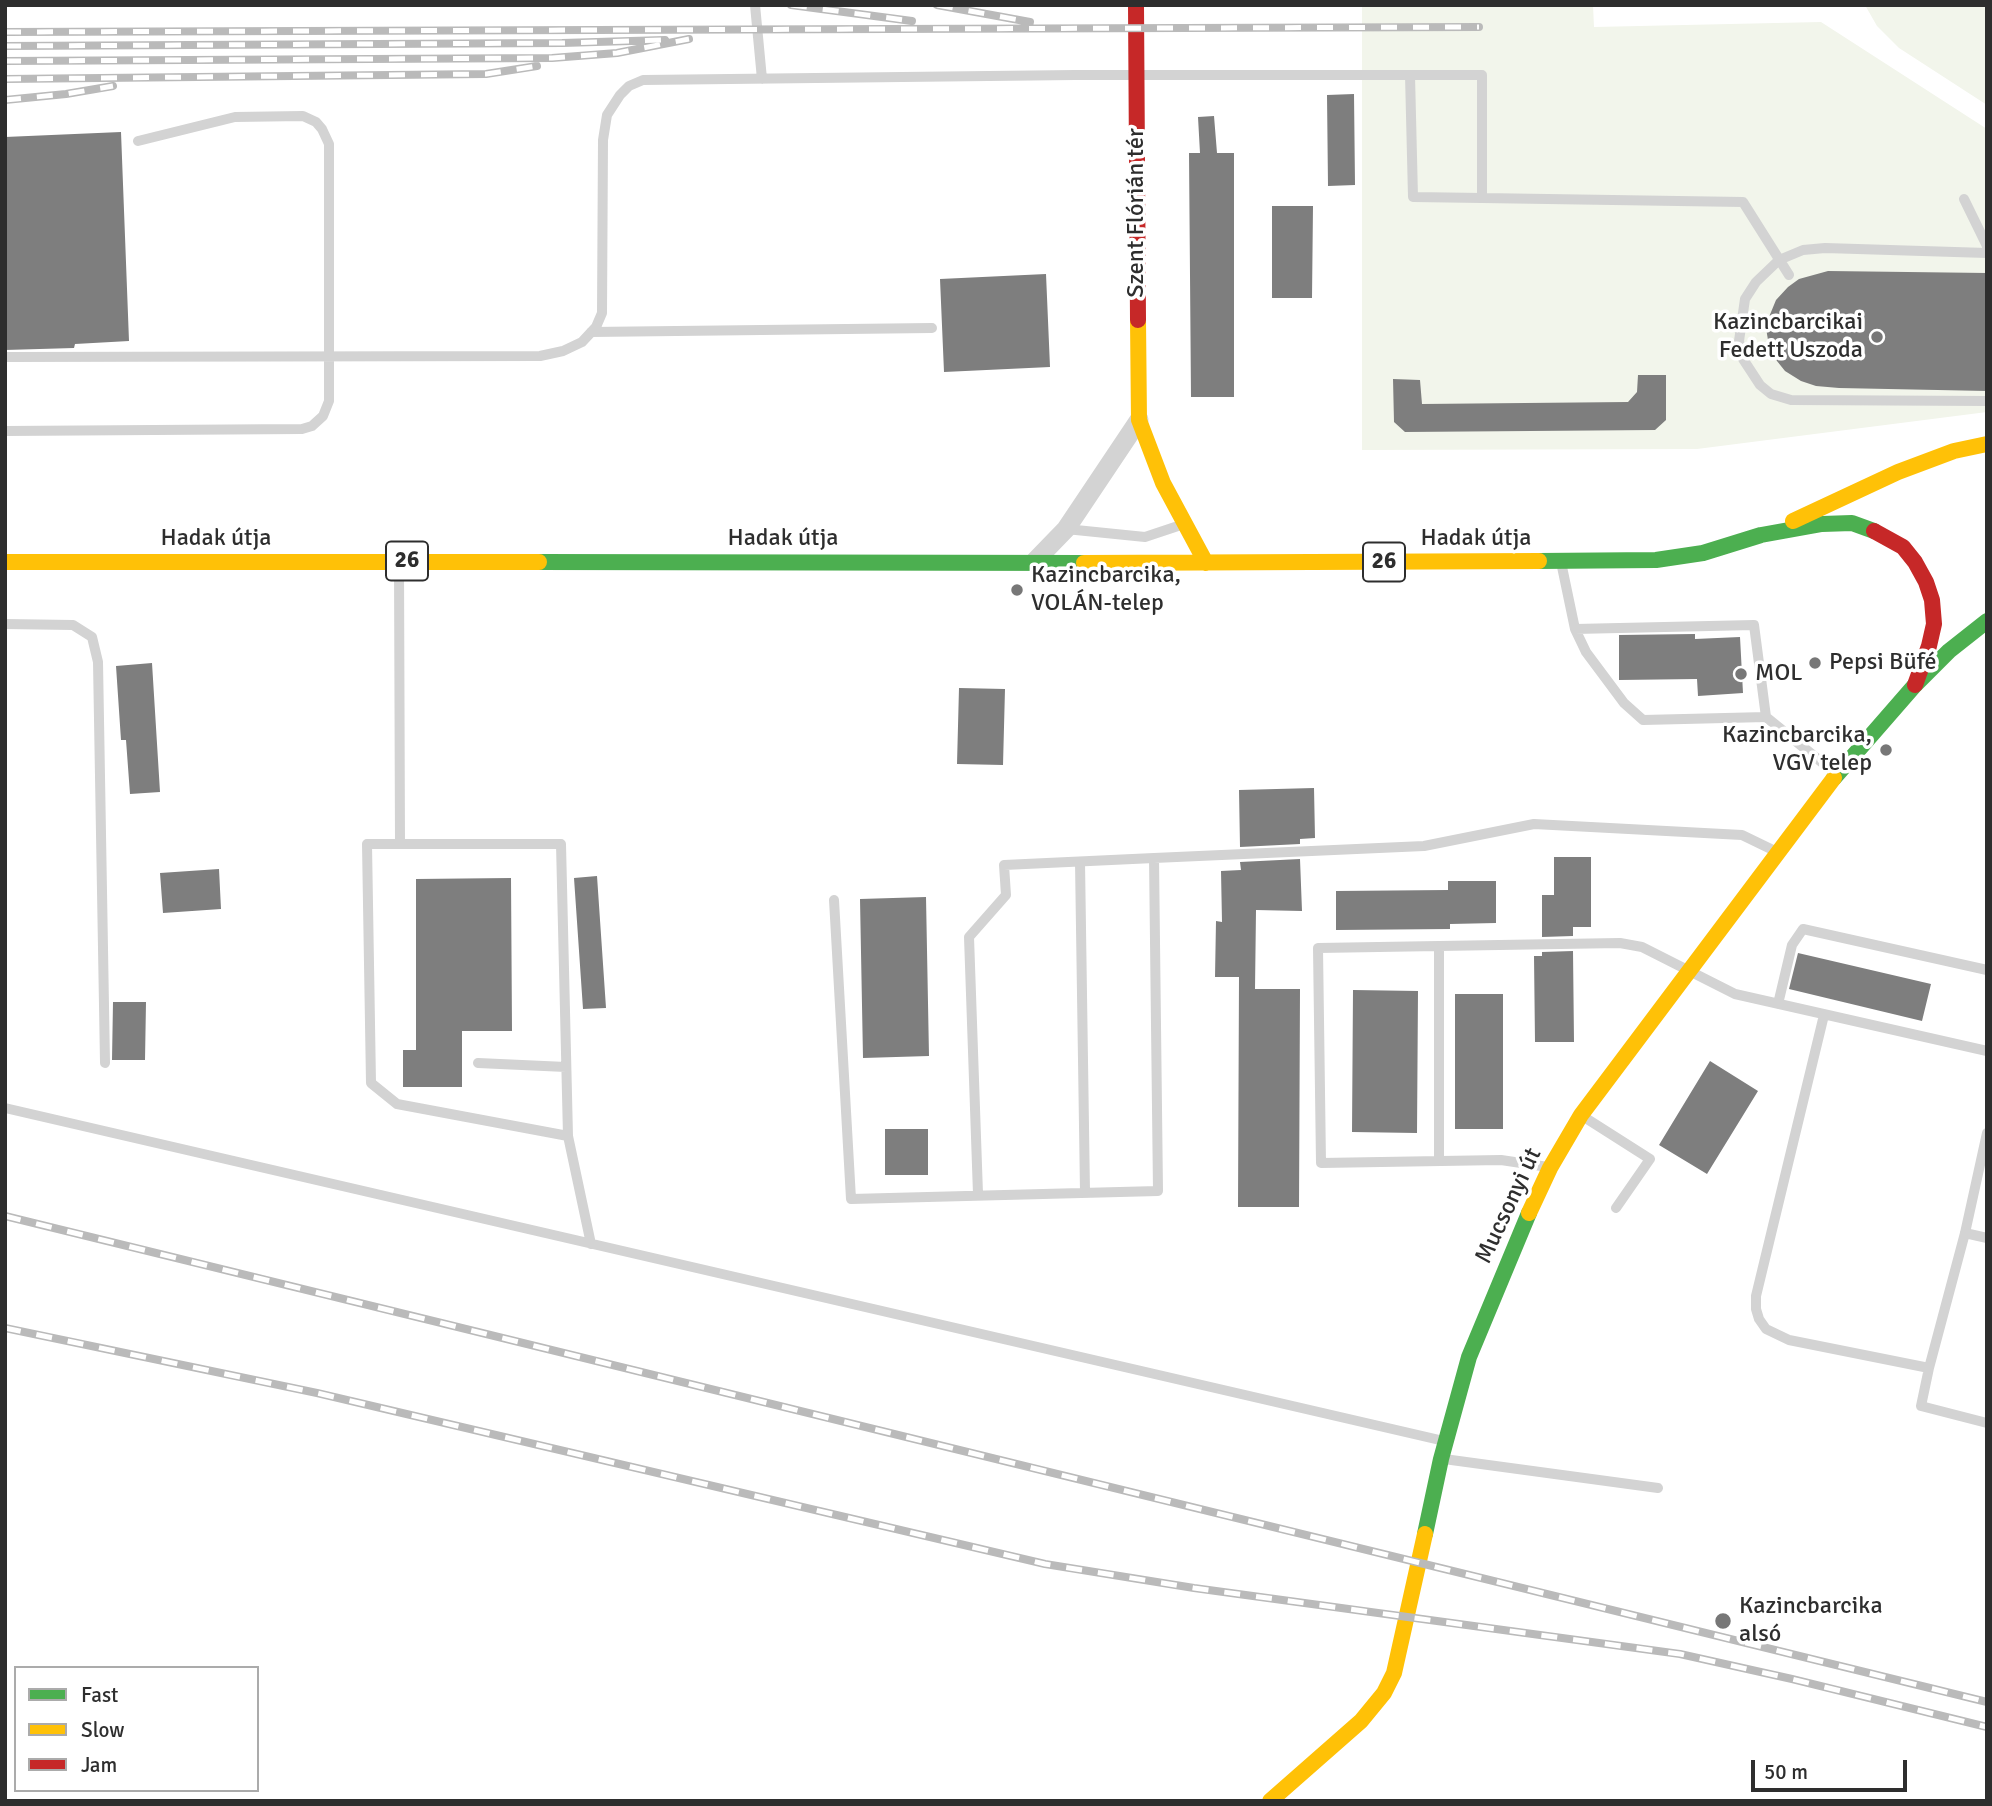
<!DOCTYPE html>
<meta charset="utf-8">
<style>
body{margin:0}
#map{position:relative;width:1992px;height:1806px;overflow:hidden;background:#fff;font-family:Signika,sans-serif}
canvas{display:block}
.frame{position:absolute;inset:0;border:7px solid #2e2e2e;pointer-events:none}
.legend{position:absolute;left:14px;top:1666px;width:245px;height:126px;box-sizing:border-box;background:#fff;border:2px solid #ababab;margin:0;padding:9px 12px;list-style:none;font-size:21px;color:#2e2e2e}
.legend li{display:flex;align-items:center;gap:14px;height:35px}
.legend b{width:35px;border:2px solid #ababab}
.scale{position:absolute;left:1751px;top:1760px;width:156px;height:32px;box-sizing:border-box;border:4px solid #2e2e2e;border-top:0;padding-left:9px;font-size:21px;line-height:24px;white-space:nowrap;color:#2e2e2e;-webkit-text-stroke:5px #fff;paint-order:stroke}
</style>
<div id="map">
<canvas width="1992" height="1806"></canvas>
<div class="frame"></div>
<ul class="legend">
<li><b style="height:9px;background:#4caf50"></b>Fast</li>
<li><b style="height:9px;background:#ffc107"></b>Slow</li>
<li><b style="height:9px;background:#c62828"></b>Jam</li>
</ul>
<div class="scale">50 m</div>
</div>
<script>
const c = document.querySelector('canvas').getContext('2d');
c.lineJoin = 'round';
function fillPath(path, color) { c.fillStyle = color; c.fill(path, 'evenodd'); }
const shape = rows => new Path2D(rows.map(r => 'M' + r).join(''));
function trace(path, color, width, dash) { c.strokeStyle = color; c.lineWidth = width; c.lineCap = dash ? 'butt' : 'round'; c.setLineDash(dash || []); c.stroke(path); }
function label(font, color, halo, rows, align = 'center') {
  c.font = font + ' Signika,sans-serif'; c.lineWidth = 7; c.setLineDash([]); c.textBaseline = 'middle'; c.strokeStyle = halo; c.fillStyle = color; for (const [text, x, y, turn = 0] of rows) {
    c.save(); c.translate(x, y); c.rotate((+turn || 0) * Math.PI / 180); c.textAlign = isNaN(turn) ? turn : align; if (halo) c.strokeText(text, 0, 0); c.fillText(text, 0, 0); c.restore();
  }
}
const green = shape([
 [1362,5,1593,5,1594,27,1821,22,1987,129,1987,412,1697,449,1362,450],
 [1865,5,1987,5,1987,105,1899,48,1877,26]
]);
const building = shape([
 [1354,94,1355,185,1328,186,1327,95],
 [1214,116,1217,153,1234,153,1234,397,1191,397,1189,153,1200,153,1198,117],
 [121,132,129,341,75,344,74,348,5,350,5,137],
 [1272,206,1313,206,1312,298,1272,298],
 [1828,271,1987,273,1987,391,1839,388,1816,386,1801,381,1785,371,1777,361,1769,346,1766,328,1769,317,1776,300,1788,287,1799,279],
 [1046,274,1050,367,944,372,940,279],
 [1638,375,1666,375,1666,420,1655,430,1405,432,1394,422,1393,379,1420,380,1422,404,1628,402,1637,392],
 [1695,634,1695,639,1740,637,1743,693,1698,696,1697,679,1619,680,1619,635],
 [152,663,160,792,130,794,126,740,121,740,116,666],
 [959,688,1005,689,1003,765,957,764],
 [1314,788,1315,838,1300,839,1300,844,1240,847,1239,790],
 [1554,857,1591,857,1591,927,1573,927,1573,936,1542,937,1542,895,1554,895],
 [1300,859,1302,911,1256,910,1255,989,1300,989,1299,1207,1238,1207,1239,977,1215,977,1216,921,1222,922,1221,871,1241,870,1240,862],
 [219,869,221,909,163,913,160,873],
 [597,876,606,1008,583,1009,574,878],
 [511,878,512,1031,462,1031,462,1087,403,1087,403,1050,416,1050,416,879],
 [1448,881,1496,881,1496,923,1450,924,1450,929,1336,930,1336,891,1448,890],
 [926,897,929,1056,863,1058,860,899],
 [1573,951,1574,1042,1535,1042,1534,956,1542,956,1542,952],
 [1798,953,1931,984,1922,1021,1789,989],
 [1353,990,1418,991,1417,1133,1352,1132],
 [1455,994,1503,994,1503,1129,1455,1129],
 [113,1002,146,1002,145,1060,112,1060],
 [1710,1061,1758,1091,1707,1174,1659,1145],
 [885,1129,928,1129,928,1175,885,1175]
]);
const lane = shape([
 [755,5,762,79],
 [1410,75,1413,197,1482,198],
 [1964,199,1987,246],
 [1987,253,1825,248,1803,250,1779,260,1756,282,1745,299,1739,341,1743,359,1760,385,1771,394,1791,400,1987,401],
 [591,332,932,328],
 [5,357,540,356,563,351,582,342,596,327,602,313,603,140,607,115,620,95,629,86,643,80,1075,75,1482,75,1482,198,1743,202,1789,275],
 [5,431,302,429,312,426,323,416,329,401,329,144,322,129,316,122,303,116,235,117,138,141],
 [1066,529,1145,537,1181,525],
 [1561,562,1575,629,1586,652,1624,703,1643,720,1766,717,1835,773],
 [399,565,400,844],
 [5,624,73,625,92,637,98,662,105,1063],
 [1575,629,1754,625,1766,717],
 [1080,862,1085,1192],
 [834,900,851,1199,1158,1191,1154,858,1424,846,1534,824,1742,835,1775,851],
 [1439,946,1439,1161],
 [1778,1004,1792,945,1803,929,1987,970],
 [1824,1015,1756,1296,1756,1309,1759,1319,1766,1329,1789,1340,1929,1368],
 [478,1063,566,1067],
 [5,1108,1444,1441],
 [1584,1117,1650,1159,1616,1208],
 [1987,1133,1965,1233,1929,1368,1921,1406,1987,1423],
 [568,1136,561,844,367,844,371,1083,397,1104,568,1136,591,1244],
 [1548,1167,1501,1160,1321,1163,1318,948,1620,943,1642,947,1735,994,1987,1051],
 [978,1194,969,937,1006,895,1004,865,1154,858],
 [1965,1233,1987,1238],
 [1444,1459,1658,1488]
]);
const street = shape([
 [1034,562,1066,529,1139,420]
]);
const fast = shape([
 [1539,561,1656,560,1703,553,1761,535,1822,524,1852,523,1874,531],
 [539,562,1084,563],
 [1834,778,1915,685,1949,651,1987,621],
 [1425,1534,1441,1459,1469,1357,1529,1213]
]);
const slow = shape([
 [1138,320,1139,420,1163,483,1206,563],
 [1793,521,1898,472,1954,451,1987,444],
 [5,562,539,562],
 [1084,563,1539,561],
 [1529,1213,1550,1168,1581,1115,1834,778],
 [1270,1801,1361,1721,1384,1693,1394,1673,1425,1534]
]);
const jam = shape([
 [1136,5,1138,320],
 [1874,531,1903,547,1915,562,1926,582,1932,600,1934,624,1929,646,1915,685]
]);
const rail = shape([
 [791,5,912,21],
 [937,5,1030,22],
 [5,32,1479,27],
 [5,46,562,43,665,40],
 [5,61,552,58,617,53,689,39],
 [5,79,486,74,537,66],
 [5,100,66,94,113,86],
 [5,1216,1987,1702],
 [5,1328,317,1393,1045,1564,1194,1588,1680,1654,1792,1679,1987,1727]
]);
const markers = [
 [1877,337,7,"#777"],
 [1017,590,7,"#777"],
 [1815,663,7,"#777"],
 [1741,674,7,"#777"],
 [1886,750,7,"#777"],
 [1723,1621,9,"#777"]
];
const shields = [
 [407,561,42],
 [1384,562,42]
];
const shieldNames = [
 ["26",407,561],
 ["26",1384,562]
];
const streetNames = [
 ["Szent Flórián tér",1137,213,-90],
 ["Hadak útja",216,539],
 ["Hadak útja",783,539],
 ["Hadak útja",1476,539],
 ["Mucsonyi út",1509,1206,-65]
];
const poiNames = [
 ["Kazincbarcikai",1863,323,"right"],
 ["Fedett Uszoda",1863,351,"right"],
 ["Kazincbarcika,",1031,576],
 ["VOLÁN-telep",1031,604],
 ["Pepsi Büfé",1829,663],
 ["MOL",1755,674],
 ["Kazincbarcika,",1872,736,"right"],
 ["VGV telep",1872,764,"right"],
 ["Kazincbarcika",1739,1607],
 ["alsó",1739,1635]
];
fillPath(green, '#f2f5eb');
fillPath(building, '#7e7e7e');
trace(lane, '#d3d3d3', 10);
trace(street, '#d3d3d3', 19);
trace(fast, '#4caf50', 16);
trace(slow, '#ffc107', 16);
trace(jam, '#c62828', 16);
trace(rail, '#bababa', 8);
trace(rail, '#fff', 5, [16]);
for (const [x, y, r, color] of markers) { const dot = new Path2D(); dot.arc(x, y, r, 0, 2 * Math.PI); c.fillStyle = color; c.fill(dot); trace(dot, '#fff', 2.5); }
for (const [x, y, w] of shields) { const box = new Path2D(); box.roundRect(x - w / 2, y - 19.5, w, 39, 5); c.fillStyle = '#fff'; c.fill(box); trace(box, '#2e2e2e', 2); }
label('bold 23px', '#2e2e2e', null, shieldNames);
label('24px', '#2e2e2e', '#fff', streetNames);
label('24px', '#2e2e2e', '#fff', poiNames, 'left');
</script>
